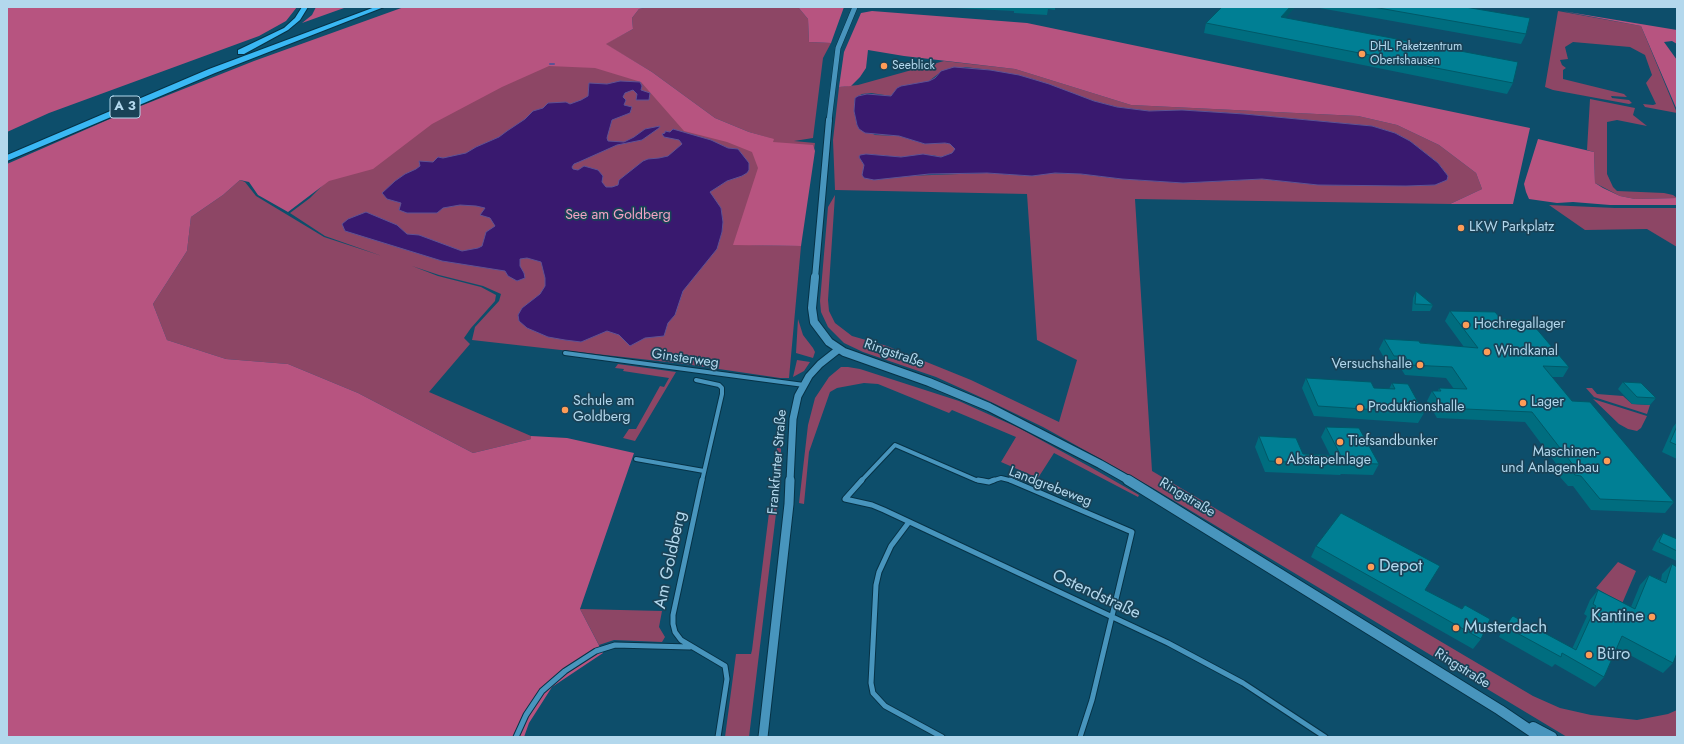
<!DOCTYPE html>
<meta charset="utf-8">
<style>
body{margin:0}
#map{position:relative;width:1684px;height:744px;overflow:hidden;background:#0d4e6b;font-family:Jost,sans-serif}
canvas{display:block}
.frame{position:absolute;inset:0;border:8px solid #b3d8ed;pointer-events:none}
</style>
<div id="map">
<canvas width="1684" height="744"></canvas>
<div class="frame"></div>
</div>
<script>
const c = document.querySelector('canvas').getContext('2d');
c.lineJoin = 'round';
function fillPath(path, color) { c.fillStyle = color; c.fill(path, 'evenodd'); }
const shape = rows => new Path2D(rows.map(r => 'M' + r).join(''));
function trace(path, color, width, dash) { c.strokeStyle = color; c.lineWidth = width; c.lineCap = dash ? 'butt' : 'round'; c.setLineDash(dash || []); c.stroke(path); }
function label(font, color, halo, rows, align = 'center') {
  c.font = font + ' Jost,sans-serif'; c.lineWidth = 3.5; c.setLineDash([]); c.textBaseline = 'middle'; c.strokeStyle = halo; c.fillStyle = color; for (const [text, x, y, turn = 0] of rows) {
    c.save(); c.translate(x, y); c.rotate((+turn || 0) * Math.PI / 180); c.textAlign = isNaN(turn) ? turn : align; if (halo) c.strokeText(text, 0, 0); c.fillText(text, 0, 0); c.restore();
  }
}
const green = shape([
 [649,7,798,7,808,19,809,42,831,43,823,58,813,138,794,141,815,143,814,150,749,245,801,246,789,378,780,378,685,364,472,340,475,327,499,301,501,294,483,286,439,275,412,266,438,276,481,287,496,295,495,301,471,328,464,338,470,344,429,392,531,436,531,439,473,453,358,393,288,364,226,359,167,340,153,304,187,251,191,217,223,195,240,180,245,182,256,196,324,237,382,256,325,236,290,213,310,198,391,117,514,42,616,60,703,120,773,139,749,132,715,118,652,72,605,44,633,29,632,18,639,9],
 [1558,11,1641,26,1677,113,1645,107,1643,104,1653,105,1656,104,1646,83,1652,75,1645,55,1630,47,1573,42,1565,47,1568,59,1560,60,1562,65,1566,68,1563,70,1563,79,1624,94,1627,97,1611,96,1612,98,1629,100,1632,103,1629,104,1553,90,1545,87],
 [944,61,1015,69,1131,105,1358,116,1397,125,1439,145,1476,173,1482,189,1450,204,1135,199,1152,471,1533,696,1560,708,1591,715,1637,720,1668,714,1677,710,1677,737,1567,737,1153,488,1043,427,989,401,936,377,863,352,844,343,828,327,821,312,820,301,828,207,835,195,828,300,829,311,835,323,852,336,887,346,971,380,1059,422,1077,360,1037,340,1027,194,835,190,833,140,839,87,858,85],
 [965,67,990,70,1033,79,1094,101,1117,107,1149,111,1182,110,1244,114,1372,126,1395,133,1410,141,1438,163,1448,176,1435,185,1406,186,1318,185,1262,179,1183,183,1122,179,1081,174,1046,173,1032,176,987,173,905,176,874,180,864,171,864,165,859,157,866,154,901,157,932,155,941,157,952,153,955,151,955,149,950,144,945,143,925,144,899,136,875,135,857,125,854,111,855,98,862,94,871,93,891,96,895,91,929,81,938,74],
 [1590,99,1635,108,1633,115,1647,126,1617,120,1607,122,1607,174,1613,187,1617,191,1664,193,1673,195,1677,198,1635,199,1620,196,1595,183,1594,152,1587,150],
 [1549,205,1615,208,1677,208,1677,247,1647,229,1585,230],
 [798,319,803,335,813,348,815,352,813,358,796,353],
 [797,360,810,362,804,371,793,377],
 [618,364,676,372,635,441,623,438,629,429,636,429,660,386,664,387,669,378,623,371,624,369,615,368],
 [841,367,848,367,860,369,959,401,1019,428,1092,468,1139,495,1138,497,1054,453,1038,478,1001,462,1016,437,952,410,949,413,878,384,864,383,837,388,830,392,809,452,804,504,799,503,808,425,815,398,829,377],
 [1586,388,1592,388,1597,394,1623,396,1632,404,1650,405,1647,414,1594,397],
 [1593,399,1647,416,1641,428,1637,431,1628,429,1619,424],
 [777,448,781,448,781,472,749,737,725,737,736,654,751,654,752,650],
 [1618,562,1636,571,1621,606,1617,601,1596,588],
 [580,609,662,611,659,627,665,637,662,642,614,640,599,645]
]);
const forest = shape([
 [7,7,297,7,286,21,259,36,49,113,7,132],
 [316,7,328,8,344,8,302,23,312,15],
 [404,7,649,7,639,9,632,18,633,29,606,44,652,72,715,118,749,132,774,139,773,142,813,145,815,151,801,246,733,245,758,168,752,152,727,142,684,131,641,82,595,68,549,66,502,87,432,124,373,169,329,181,288,212,258,195,249,182,240,180,223,195,191,217,187,251,153,304,167,340,226,359,288,364,358,393,473,453,531,439,531,436,567,438,634,453,580,609,603,653,552,687,529,723,524,737,7,737,7,164,128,111,254,61],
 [798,7,844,7,831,43,809,42,808,19],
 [872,11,1027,23,1530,128,1513,204,1450,204,1482,189,1476,173,1439,145,1397,125,1358,116,1131,105,1015,69,904,56,868,50,866,68,860,77,851,86,839,87,844,52,861,13],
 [1562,11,1677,30,1677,44,1672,41,1664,42,1677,60,1677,110,1641,26],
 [1538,139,1594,152,1595,183,1603,188,1620,196,1635,199,1677,198,1677,205,1610,205,1573,202,1557,203,1529,199,1526,192,1524,184]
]);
const water = shape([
 [954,67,990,70,1019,75,1049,84,1094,101,1117,107,1149,111,1182,110,1244,114,1372,126,1395,133,1410,141,1438,163,1448,176,1447,180,1435,185,1406,186,1318,185,1262,179,1183,183,1122,179,1081,174,1055,173,1032,176,987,173,929,174,874,180,864,178,862,175,864,165,859,157,860,155,866,154,901,157,923,154,941,157,952,153,955,149,950,144,945,143,925,144,899,136,865,133,859,129,857,125,854,111,855,98,858,96,867,94,891,96,897,88,901,86,929,81,935,78,941,71,954,67],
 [620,81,640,82,642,86,641,90,650,93,649,100,636,100,637,94,633,90,625,93,623,97,626,100,624,105,632,107,630,113,612,120,607,138,608,141,624,142,634,137,645,129,660,126,659,128,642,140,617,145,579,162,574,164,572,167,573,169,578,170,584,166,598,170,603,176,602,182,606,187,612,187,618,185,619,180,643,161,648,159,659,158,668,156,682,144,679,140,664,137,662,134,665,133,665,131,670,132,673,129,711,140,728,148,738,149,749,163,749,170,747,173,742,176,727,181,710,192,721,208,723,222,722,232,717,249,683,291,675,315,668,323,664,336,645,338,630,346,619,335,607,331,581,342,565,340,548,337,527,328,519,321,518,315,522,308,540,294,545,286,545,278,541,262,527,258,520,259,520,266,524,273,525,278,517,281,508,276,505,271,442,261,345,231,342,224,348,219,366,212,397,225,407,234,419,235,462,251,478,248,482,246,486,232,495,226,490,218,480,215,485,208,476,206,460,205,443,208,437,213,407,213,399,210,401,203,387,199,382,193,395,181,405,174,416,169,420,166,419,161,433,162,438,157,443,158,466,153,476,147,499,137,507,131,525,119,533,111,543,108,548,103,566,102,570,104,581,100,588,96,589,83,607,84,620,81]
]);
const stream = shape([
 [550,64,554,64]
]);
const minorFar1 = shape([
 [565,353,804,385],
 [696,380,719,385,722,388,722,394,702,481],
 [636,459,704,471],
 [861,481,895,445,976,480,985,481],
 [991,481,1001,478,1013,481]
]);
const minor = shape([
 [702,480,673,615,673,624,675,632,681,640,725,666,727,679,718,737],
 [978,480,989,482,994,480],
 [1010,480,1132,532,1092,700,1080,737],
 [845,499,862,480],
 [845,499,872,505,884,510,1168,643,1243,683,1325,737],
 [909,522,891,546,879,572,876,585,871,683,873,693,885,706,942,737],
 [516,737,526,715,542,691,565,671,596,651,615,645,690,647]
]);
const tertiaryFar1 = shape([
 [790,481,793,419,798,396,809,376,820,364,839,349]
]);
const tertiary = shape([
 [763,737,789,504,790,480]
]);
const secondaryFar3 = shape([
 [829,121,838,48,855,7]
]);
const secondaryFar2 = shape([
 [815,278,829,120]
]);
const secondaryFar1 = shape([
 [815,277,812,308,814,322,829,342,844,352,929,382,989,407,1100,464,1130,481]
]);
const secondary = shape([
 [1128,480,1500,710,1540,737],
 [1533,727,1552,737]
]);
const motorway = shape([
 [302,7,308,7,300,20,288,30,244,54,238,54,238,50,284,28,295,18,302,7],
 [375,7,384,7,215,73,7,161,7,155,209,69,375,7]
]);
const wall = shape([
 [955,7,1055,7,1055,10,1048,9,1047,15,1014,13,1014,11,955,8],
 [1222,7,1295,7,1285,18,1513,83,1507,94,1204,33,1206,23],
 [1314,7,1465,7,1526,34,1521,44],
 [1416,291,1433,305,1430,311,1412,311,1413,298],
 [1450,311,1501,319,1569,367,1563,377,1551,377,1572,401,1674,502,1665,513,1591,510,1573,486,1568,486,1560,477,1563,473,1525,422,1437,418,1427,401,1432,391,1438,391,1439,388,1454,389,1446,378,1405,375,1400,367,1389,366,1379,349,1384,339,1464,347,1445,321],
 [1306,378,1374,388,1389,389,1392,383,1424,413,1418,423,1314,416,1302,388],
 [1623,382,1656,398,1650,405,1632,404,1618,389],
 [1677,422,1677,459,1662,452,1673,427],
 [1326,427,1379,464,1373,475,1341,474,1340,475,1265,472,1255,447,1259,436,1303,454,1330,455,1321,437],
 [1663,533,1677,539,1677,561,1652,550,1657,540],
 [1316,546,1425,590,1462,609,1465,605,1481,639,1473,649,1311,557],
 [1672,564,1673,663,1663,673,1617,648,1604,677,1595,687,1555,664,1552,667,1499,637,1503,628,1513,616,1572,649,1587,616,1584,614,1590,600,1598,590,1631,607,1640,585,1649,575,1661,580,1662,574]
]);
const shadedWall = shape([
 [1290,7,1295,7,1278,27,1281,17]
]);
const building = shape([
 [1222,7,1290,7,1281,17,1518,62,1513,83,1206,23,1222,7],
 [1373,7,1465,7,1530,18,1526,34,1373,7],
 [1416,291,1433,305,1415,304,1416,291],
 [1450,311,1495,312,1501,319,1529,320,1569,367,1543,366,1572,401,1590,402,1674,502,1600,499,1581,476,1575,475,1568,466,1574,466,1532,412,1443,408,1432,391,1441,391,1439,388,1467,389,1452,367,1410,365,1405,356,1394,356,1384,339,1419,341,1420,343,1478,348,1450,311],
 [1306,378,1371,382,1374,388,1395,389,1392,383,1408,384,1424,413,1318,406,1306,378],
 [1623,382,1641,383,1656,398,1637,397,1623,382],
 [1677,426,1677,445,1670,442,1677,426],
 [1326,427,1359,428,1379,464,1345,463,1345,465,1269,461,1259,436,1296,438,1303,454,1341,456,1342,458,1326,427],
 [1341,513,1440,566,1425,590,1462,609,1465,605,1490,619,1481,639,1316,546,1341,513],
 [1663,533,1677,539,1677,551,1659,542,1663,533],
 [1672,564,1677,567,1677,653,1673,663,1622,636,1604,677,1562,653,1561,657,1506,627,1511,618,1513,616,1576,650,1596,606,1593,604,1598,590,1635,609,1649,575,1666,583,1672,564]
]);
const markers = [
 [1362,54,4,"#fe9c57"],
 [884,66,4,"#fe9c57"],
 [1461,228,4,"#fe9c57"],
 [1466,325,4,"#fe9c57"],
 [1487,352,4,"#fe9c57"],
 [1420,365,4,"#fe9c57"],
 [1523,403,4,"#fe9c57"],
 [1360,408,4,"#fe9c57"],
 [565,410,4,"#fe9c57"],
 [1340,442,4,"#fe9c57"],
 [1279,461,4,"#fe9c57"],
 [1607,461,4,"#fe9c57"],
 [1371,567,4,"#fe9c57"],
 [1652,617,4,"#fe9c57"],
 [1456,628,4,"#fe9c57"],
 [1589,655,4,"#fe9c57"]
];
const farPoinames = [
 ["DHL Paketzentrum",1370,47],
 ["Obertshausen",1370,61],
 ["Seeblick",892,66]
];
const shields = [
 [125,107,30]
];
const shieldNames = [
 ["A 3",125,107]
];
const parkNames = [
 ["See am Goldberg",618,216]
];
const poiNames = [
 ["LKW Parkplatz",1469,228],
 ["Hochregallager",1474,325],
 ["Windkanal",1495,352],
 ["Versuchshalle",1412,365,"right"],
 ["Schule am",573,402],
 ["Goldberg",573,418],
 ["Lager",1531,403],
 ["Produktionshalle",1368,408],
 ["Tiefsandbunker",1348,442],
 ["Maschinen-",1599,453,"right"],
 ["und Anlagenbau",1599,469,"right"],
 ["Abstapelnlage",1287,461]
];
const streetNames = [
 ["Ringstraße",894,354,19],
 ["Ginsterweg",685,359,8],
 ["Frankfurter Straße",778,462,-85],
 ["Landgrebeweg",1050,487,21],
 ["Ringstraße",1187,498,31],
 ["Ringstraße",1462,669,32]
];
const nearStreetnames = [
 ["Am Goldberg",671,560,-78],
 ["Ostendstraße",1096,595,25]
];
const nearPoinames = [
 ["Depot",1379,567],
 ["Kantine",1644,617,"right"],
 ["Musterdach",1464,628],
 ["Büro",1597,655]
];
fillPath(green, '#8d4665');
fillPath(forest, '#b75480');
fillPath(water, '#39196f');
trace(water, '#5e5295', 1);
trace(stream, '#5e5295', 2);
trace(minorFar1, '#063246', 6);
trace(minor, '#063246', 7);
trace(tertiaryFar1, '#063246', 9);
trace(tertiary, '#063246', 11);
trace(secondaryFar3, '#063246', 6);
trace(secondaryFar2, '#063246', 8);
trace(secondaryFar1, '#063246', 10);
trace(secondary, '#063246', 12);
trace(motorway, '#063246', 2);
trace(minorFar1, '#4895bd', 4);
trace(minor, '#4895bd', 5);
trace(tertiaryFar1, '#4895bd', 7);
trace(tertiary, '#4895bd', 9);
trace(secondaryFar3, '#4895bd', 5);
trace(secondaryFar2, '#4895bd', 6);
trace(secondaryFar1, '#4895bd', 8);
trace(secondary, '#4895bd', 10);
fillPath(motorway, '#3ab8f4');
fillPath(wall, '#006d7f');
fillPath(shadedWall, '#005968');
fillPath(building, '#007f94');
trace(building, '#005968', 1);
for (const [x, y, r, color] of markers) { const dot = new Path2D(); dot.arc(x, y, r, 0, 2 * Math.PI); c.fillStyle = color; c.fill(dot); trace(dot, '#194257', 1.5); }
label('12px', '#b3d8ed', '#194257', farPoinames, 'left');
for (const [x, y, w] of shields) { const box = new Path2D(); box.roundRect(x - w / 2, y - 11, w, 22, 3); c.fillStyle = '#194257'; c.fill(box); trace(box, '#b3d8ed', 1); }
label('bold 13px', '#b3d8ed', null, shieldNames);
label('14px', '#f2a3c3', '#194257', parkNames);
label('14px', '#b3d8ed', '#194257', poiNames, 'left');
label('14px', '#b3d8ed', '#194257', streetNames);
label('17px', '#b3d8ed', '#194257', nearStreetnames);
label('17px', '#b3d8ed', '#194257', nearPoinames, 'left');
</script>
